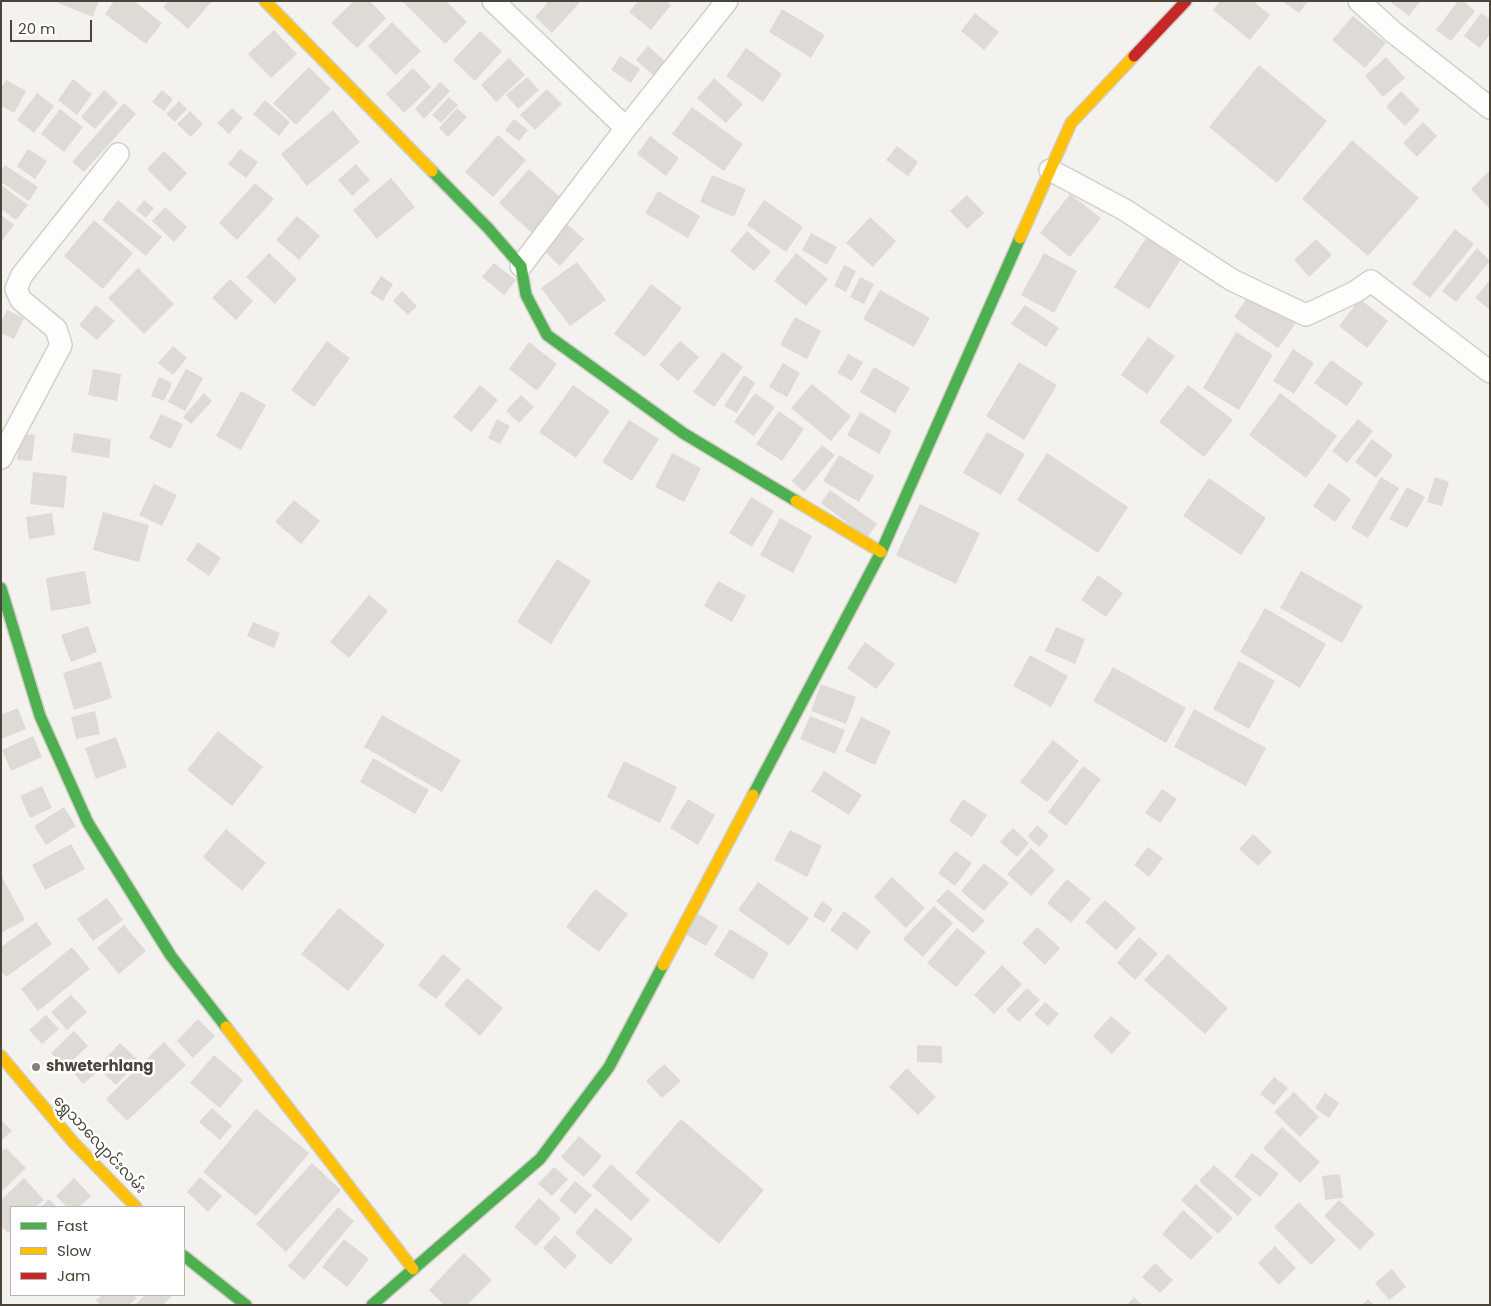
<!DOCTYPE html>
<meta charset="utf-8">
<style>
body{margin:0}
#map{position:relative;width:1491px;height:1306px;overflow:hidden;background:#f4f2ee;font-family:Poppins,sans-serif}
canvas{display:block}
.frame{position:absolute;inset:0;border:2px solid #4b4439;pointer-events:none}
.legend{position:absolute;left:10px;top:1206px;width:175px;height:90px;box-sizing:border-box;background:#fff;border:1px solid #b7b4b0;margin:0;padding:6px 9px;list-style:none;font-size:15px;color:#4b4439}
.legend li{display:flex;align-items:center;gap:10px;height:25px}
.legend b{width:25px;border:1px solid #b7b4b0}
.scale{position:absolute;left:10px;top:20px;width:82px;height:22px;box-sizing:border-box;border:2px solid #4b4439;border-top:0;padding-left:6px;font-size:15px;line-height:18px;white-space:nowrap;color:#4b4439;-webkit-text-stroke:4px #fff;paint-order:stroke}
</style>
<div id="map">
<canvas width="1491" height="1306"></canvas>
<div class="frame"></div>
<ul class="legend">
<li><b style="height:6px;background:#4caf50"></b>Fast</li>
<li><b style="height:6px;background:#ffc107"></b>Slow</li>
<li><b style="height:6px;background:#c62828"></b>Jam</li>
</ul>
<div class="scale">20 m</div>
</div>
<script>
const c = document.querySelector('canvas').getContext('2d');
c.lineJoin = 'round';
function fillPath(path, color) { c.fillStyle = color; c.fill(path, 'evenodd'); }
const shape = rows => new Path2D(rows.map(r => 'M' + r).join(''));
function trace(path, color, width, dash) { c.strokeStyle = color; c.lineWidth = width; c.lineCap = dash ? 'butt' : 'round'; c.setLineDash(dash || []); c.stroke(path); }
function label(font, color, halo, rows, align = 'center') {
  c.font = font + ' Poppins,"Noto Sans Myanmar",sans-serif'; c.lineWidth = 5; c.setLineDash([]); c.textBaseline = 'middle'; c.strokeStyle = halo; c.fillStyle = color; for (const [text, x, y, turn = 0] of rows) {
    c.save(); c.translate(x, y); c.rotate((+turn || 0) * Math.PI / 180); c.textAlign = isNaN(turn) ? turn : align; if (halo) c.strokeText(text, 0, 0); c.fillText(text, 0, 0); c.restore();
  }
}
const building = shape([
 [59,1,99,1,93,17,58,3],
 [114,1,134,1,162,23,146,44,105,14],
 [169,1,212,1,188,29,163,7],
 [354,1,370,1,386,18,357,48,331,23],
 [402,1,446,1,467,22,445,44],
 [549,1,581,1,552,33,535,17],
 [638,1,666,1,671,5,651,30,629,12],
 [1220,1,1253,1,1270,15,1250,40,1213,10],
 [1282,1,1308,1,1299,13],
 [1389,1,1420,1,1409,16],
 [1458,1,1463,1,1475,11,1451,41,1436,30],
 [782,9,825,35,811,58,769,32],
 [975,13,999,32,984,50,961,31],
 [1481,13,1490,19,1490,34,1480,48,1464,36],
 [1353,16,1386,43,1365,68,1332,40],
 [392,22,421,51,396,75,368,46],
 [274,30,297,54,271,78,248,54],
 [480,31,502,51,475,81,453,60],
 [648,46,667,63,655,77,636,60],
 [746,48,782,74,763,102,726,76],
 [620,56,640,69,631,83,611,70],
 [1386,57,1405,78,1383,97,1365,76],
 [509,58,525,75,496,102,481,85],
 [1259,65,1327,121,1277,183,1209,127],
 [309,67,331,89,296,125,273,103],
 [413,68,431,87,404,113,386,94],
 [527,77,539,90,518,109,506,95],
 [714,78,743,104,726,123,697,98],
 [73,79,92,94,77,115,58,100],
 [6,80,26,91,14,113,1,106,1,89],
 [440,82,450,91,424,119,415,109],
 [547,89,562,104,535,130,520,115],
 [104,90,118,103,95,129,81,117],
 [162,90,173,99,164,111,152,102],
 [1401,91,1420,110,1405,126,1386,107],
 [37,93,54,106,34,133,17,120],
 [449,97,458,105,441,123,432,115],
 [265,100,290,122,279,136,253,114],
 [179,101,187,109,175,122,166,114],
 [124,103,136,114,84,172,72,162],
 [692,107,743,144,724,171,672,134],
 [232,108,243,118,229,134,217,123],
 [457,108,467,117,448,137,439,128],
 [60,109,83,127,64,152,41,134],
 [333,110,360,142,307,186,281,154],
 [190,111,203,124,191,137,177,124],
 [514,119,528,130,519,141,505,130],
 [1423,122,1437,136,1417,157,1403,143],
 [498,135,526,160,493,197,465,172],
 [650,136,679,158,666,176,637,154],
 [1352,140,1419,198,1368,256,1302,199],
 [897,146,918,162,908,176,886,160],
 [28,149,47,161,35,179,17,166],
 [240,149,258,162,246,178,228,164],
 [164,151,187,173,170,192,147,169],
 [356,164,370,180,352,196,338,180],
 [5,165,38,187,29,201,1,182,1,171],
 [529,169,562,199,532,233,499,203],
 [1490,170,1490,209,1471,189],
 [712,175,746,189,734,217,700,202],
 [391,178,415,207,377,239,353,210],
 [255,183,274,199,237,240,219,223],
 [1,185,28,205,16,220,1,209],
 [658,191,700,216,688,238,645,213],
 [1070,194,1101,218,1070,257,1040,233],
 [967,195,984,213,967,229,950,211],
 [118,200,162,237,146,256,102,220],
 [144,200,154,208,146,218,136,210],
 [764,200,803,227,786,252,747,225],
 [165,207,187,227,174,242,152,221],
 [1,215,14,225,1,242],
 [297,216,320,236,299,260,276,240],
 [870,217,896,241,873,267,846,243],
 [94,220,133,253,103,289,64,256],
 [566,223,584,239,560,266,542,249],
 [1455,229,1474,244,1430,298,1412,284],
 [747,231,771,252,754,271,730,251],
 [811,233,837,247,827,265,802,250],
 [1148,235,1182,258,1149,309,1114,287],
 [1316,239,1332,255,1309,277,1294,260],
 [1477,248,1490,261,1456,302,1442,291],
 [269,253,297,279,275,304,246,277],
 [796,253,828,279,806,306,774,281],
 [1044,253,1077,271,1054,313,1021,295],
 [577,262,606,300,570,326,541,288],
 [494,263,516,280,504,295,482,277],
 [844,265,856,271,846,292,834,286],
 [138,268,174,304,144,334,108,298],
 [381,276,393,284,383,301,370,293],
 [860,277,874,284,864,304,850,297],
 [230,279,253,301,236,320,212,298],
 [1490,280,1490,310,1475,298],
 [651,284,682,308,645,357,614,334],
 [880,290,930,318,914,347,863,319],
 [402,291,417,306,408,315,393,301],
 [1251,292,1296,323,1278,348,1234,317],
 [1360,299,1388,321,1367,348,1339,326],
 [96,305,115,321,97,340,79,325],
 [1025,305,1059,328,1046,347,1011,324],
 [7,310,24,318,14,339,1,333,1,322],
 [795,317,821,331,807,359,780,345],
 [1236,332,1273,355,1239,410,1203,388],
 [1148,337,1175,356,1147,394,1121,375],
 [327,341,350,358,314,407,291,390],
 [680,341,699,357,678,381,659,365],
 [529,342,557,364,537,391,509,369],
 [173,346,187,358,173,375,158,363],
 [1293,349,1314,363,1294,394,1273,381],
 [723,352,743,367,714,407,693,392],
 [848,354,863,362,852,381,837,373],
 [1331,360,1363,383,1347,406,1314,383],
 [1019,362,1057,385,1024,440,986,416],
 [783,363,800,373,787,397,769,387],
 [874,367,910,388,895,413,860,392],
 [93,369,121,374,117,401,88,395],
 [186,369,203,378,185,411,168,402],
 [744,375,755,383,737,413,724,406],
 [159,377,172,383,164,401,151,396],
 [812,384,851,416,831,441,791,408],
 [480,385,498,400,471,432,453,417],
 [573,385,610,411,576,458,539,432],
 [1188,385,1233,420,1204,457,1159,422],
 [241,391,266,405,241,450,216,436],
 [204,393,212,401,191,424,183,417],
 [755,393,775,407,754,436,734,422],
 [1280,393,1337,436,1306,478,1249,435],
 [521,395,534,407,519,423,506,411],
 [779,411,804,429,782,461,756,444],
 [860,412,892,431,879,454,847,435],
 [161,414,183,424,171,449,149,438],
 [497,419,510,426,500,444,488,438],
 [1358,419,1373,431,1347,463,1332,451],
 [629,420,659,439,632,481,602,462],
 [987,432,1025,454,1001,495,963,473],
 [74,433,111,439,109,458,71,452],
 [20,434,35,435,32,461,17,460],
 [1372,439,1393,455,1376,478,1355,462],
 [822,445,835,455,804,492,792,481],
 [672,453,701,468,684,502,655,487],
 [1047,453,1128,507,1098,553,1017,500],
 [839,455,874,476,859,502,823,481],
 [33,472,67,476,64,508,30,504],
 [1381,477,1399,488,1368,538,1351,528],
 [1435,477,1449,482,1442,506,1427,502],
 [1209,478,1266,518,1241,555,1183,516],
 [1329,483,1351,499,1335,522,1313,506],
 [154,484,177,495,162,526,139,515],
 [1407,487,1425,497,1407,528,1389,519],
 [830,490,877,524,867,538,821,503],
 [751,497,774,511,752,547,729,533],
 [294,500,320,521,301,544,275,522],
 [920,504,980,533,956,584,896,555],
 [103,512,149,525,139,562,93,550],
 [52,513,55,535,29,539,26,517],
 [780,518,812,536,793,573,760,555],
 [198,542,221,558,209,576,186,560],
 [557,559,591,581,551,644,517,622],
 [85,571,91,604,51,611,46,578],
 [1301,571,1363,606,1342,643,1280,608],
 [1098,575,1123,593,1106,617,1081,600],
 [718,581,746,596,732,622,704,606],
 [369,595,388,611,349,658,330,642],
 [1265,608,1326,644,1300,688,1240,652],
 [253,622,280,633,274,648,247,636],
 [88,626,97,652,71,662,61,635],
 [1056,627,1085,639,1075,664,1045,651],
 [865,642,895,664,876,689,847,668],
 [1030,655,1068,676,1051,707,1013,686],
 [101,661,112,698,74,710,63,673],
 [1239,661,1275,681,1249,729,1213,709],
 [1113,667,1186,708,1166,743,1093,701],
 [821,684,856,697,846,724,811,711],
 [18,708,26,729,1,739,1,715],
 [1194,709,1266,748,1246,786,1174,747],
 [95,711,100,734,76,739,71,717],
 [382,715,461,760,442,792,364,747],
 [810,716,845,730,835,754,800,739],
 [861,717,891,731,875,765,845,751],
 [218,731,263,767,232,806,187,770],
 [33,736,42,757,11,771,2,750],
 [116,737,127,767,96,779,85,748],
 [1053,740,1079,761,1047,802,1020,782],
 [373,758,429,790,415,814,360,782],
 [624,761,677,787,660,823,607,797],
 [1083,766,1101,779,1066,826,1048,812],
 [824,771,862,795,849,815,811,791],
 [42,786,52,808,30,818,20,796],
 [1162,789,1177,799,1160,823,1145,813],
 [688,799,715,815,698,845,670,828],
 [963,799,987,815,972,837,949,821],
 [64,807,76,826,46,845,34,826],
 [1037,825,1049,836,1039,847,1028,836],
 [1013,828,1029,843,1017,857,1000,842],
 [226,829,266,863,242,891,203,857],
 [790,830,822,846,807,877,774,860],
 [1253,834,1272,852,1258,866,1239,849],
 [71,844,85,869,45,890,32,865],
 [1148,847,1163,858,1149,877,1134,865],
 [1031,848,1055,870,1031,896,1007,874],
 [955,851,972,863,955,886,938,873],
 [984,863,1009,883,984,911,961,891],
 [1,875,25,920,1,933],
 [892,877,925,908,906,928,874,897],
 [1067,879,1091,899,1071,923,1047,903],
 [758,882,809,918,789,946,738,910],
 [595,889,628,914,599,952,566,927],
 [948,889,985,921,973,933,936,901],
 [107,898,123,920,93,941,77,919],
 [1105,900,1136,928,1116,950,1085,922],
 [822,901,833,909,824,923,813,916],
 [934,906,953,923,923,957,903,939],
 [339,908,385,945,348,991,301,954],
 [844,911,871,931,857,950,830,930],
 [697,913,718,926,706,946,685,934],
 [36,922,52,944,6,977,1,971,1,947],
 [124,925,146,951,119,974,97,948],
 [1037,927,1060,948,1045,965,1022,943],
 [957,928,986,952,956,987,927,963],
 [730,929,769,953,753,980,714,955],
 [1139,937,1158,954,1135,980,1117,963],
 [72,947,90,969,38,1011,21,989],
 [443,954,461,969,436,999,418,985],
 [1168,954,1228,1008,1205,1034,1144,980],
 [1002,965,1022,984,994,1014,974,995],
 [467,978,503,1008,480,1036,444,1005],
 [1027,988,1040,1000,1019,1022,1006,1010],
 [71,995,87,1012,67,1030,51,1012],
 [1045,1002,1059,1014,1048,1026,1034,1014],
 [46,1015,59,1029,42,1044,29,1030],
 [1111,1016,1131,1033,1112,1054,1093,1036],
 [198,1019,215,1036,193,1058,177,1041],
 [74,1031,88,1046,65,1067,51,1053],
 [164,1042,186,1065,127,1121,106,1099],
 [120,1043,139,1061,116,1085,97,1067],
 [917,1045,942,1046,942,1063,917,1062],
 [214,1055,243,1080,220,1108,190,1083],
 [83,1059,96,1073,83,1084,71,1070],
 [664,1064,681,1081,662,1098,646,1081],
 [907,1068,936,1097,918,1115,889,1087],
 [1274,1077,1288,1088,1274,1105,1260,1094],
 [1294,1092,1319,1117,1300,1137,1274,1112],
 [1325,1093,1339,1103,1329,1118,1315,1108],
 [212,1108,232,1126,220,1140,199,1122],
 [256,1109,309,1153,256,1216,203,1172],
 [681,1119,764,1190,719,1244,635,1173],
 [1,1120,12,1131,1,1141],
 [1282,1127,1320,1162,1300,1183,1263,1148],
 [579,1136,602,1156,584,1177,561,1157],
 [6,1148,26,1168,1,1192,1,1152],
 [1252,1153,1279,1174,1260,1197,1234,1176],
 [312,1163,341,1190,286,1252,256,1224],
 [611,1164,650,1200,631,1221,592,1186],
 [1214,1165,1252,1199,1238,1216,1199,1181],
 [554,1167,568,1179,552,1196,538,1184],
 [1340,1174,1343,1198,1325,1200,1322,1176],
 [200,1177,222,1196,208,1212,187,1192],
 [24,1178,44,1200,36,1207,11,1207,11,1230,8,1233,1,1226,1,1200],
 [74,1178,91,1196,79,1207,67,1207,56,1196],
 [575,1181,592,1195,575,1214,559,1200],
 [1196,1184,1233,1218,1218,1234,1181,1200],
 [539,1198,561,1218,536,1246,514,1227],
 [49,1199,57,1207,41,1207],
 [1339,1200,1375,1234,1360,1250,1324,1216],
 [1299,1202,1336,1240,1311,1265,1274,1227],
 [338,1207,354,1221,304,1280,288,1266],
 [596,1208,633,1239,611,1265,575,1233],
 [1183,1210,1213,1237,1191,1260,1162,1234],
 [555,1235,577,1256,565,1269,543,1248],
 [344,1239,369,1259,347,1287,322,1267],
 [1275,1246,1296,1268,1279,1285,1258,1263],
 [464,1253,492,1280,467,1305,444,1305,429,1290],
 [1155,1263,1173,1280,1160,1293,1142,1277],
 [1392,1269,1406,1287,1389,1300,1375,1283],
 [102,1295,133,1295,137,1298,129,1305,100,1305,96,1300],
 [145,1295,173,1295,163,1305,135,1305],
 [1134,1297,1142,1305,1127,1305],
 [1368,1299,1374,1305,1362,1305]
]);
const street = shape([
 [493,1,626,128],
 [1359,1,1393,32,1490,108],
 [1050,170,1125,210,1232,280,1306,315,1355,292,1371,281,1490,372],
 [521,266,626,128,727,1],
 [1,458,61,345,56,329,21,300,16,289,22,275,118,154]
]);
const fast = shape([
 [432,171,488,228,521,266,526,295,547,335,683,433,796,501],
 [1,588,40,716,88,823,171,956,226,1027],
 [753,795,881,552,1020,238],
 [184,1256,246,1305],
 [372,1305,540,1159,609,1067,663,965]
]);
const slow = shape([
 [265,1,432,171],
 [1020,238,1071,123,1134,56],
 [796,501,881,552],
 [663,965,753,795],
 [226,1027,413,1269],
 [1,1056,73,1142,136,1207]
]);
const jam = shape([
 [1134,56,1186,1]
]);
const markers = [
 [36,1067,5,"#868178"]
];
const poiNames = [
 ["shweterhlang",46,1067]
];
const streetNames = [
 ["ရွှေသာလျောင်းလမ်း",99,1145,47]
];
fillPath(building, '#dedbd6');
trace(street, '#d2d0cb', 24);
trace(fast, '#d3cfc5', 14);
trace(slow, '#d3cfc5', 14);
trace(jam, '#d3cfc5', 14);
trace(street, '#fdfdfc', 21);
trace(fast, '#4caf50', 11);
trace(slow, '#ffc107', 11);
trace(jam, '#c62828', 11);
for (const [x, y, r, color] of markers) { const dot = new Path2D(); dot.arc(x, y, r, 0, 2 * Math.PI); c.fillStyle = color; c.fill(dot); trace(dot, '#fff', 2); }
label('bold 15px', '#4b4439', '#fff', poiNames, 'left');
label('15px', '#4b4439', '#fff', streetNames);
</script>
